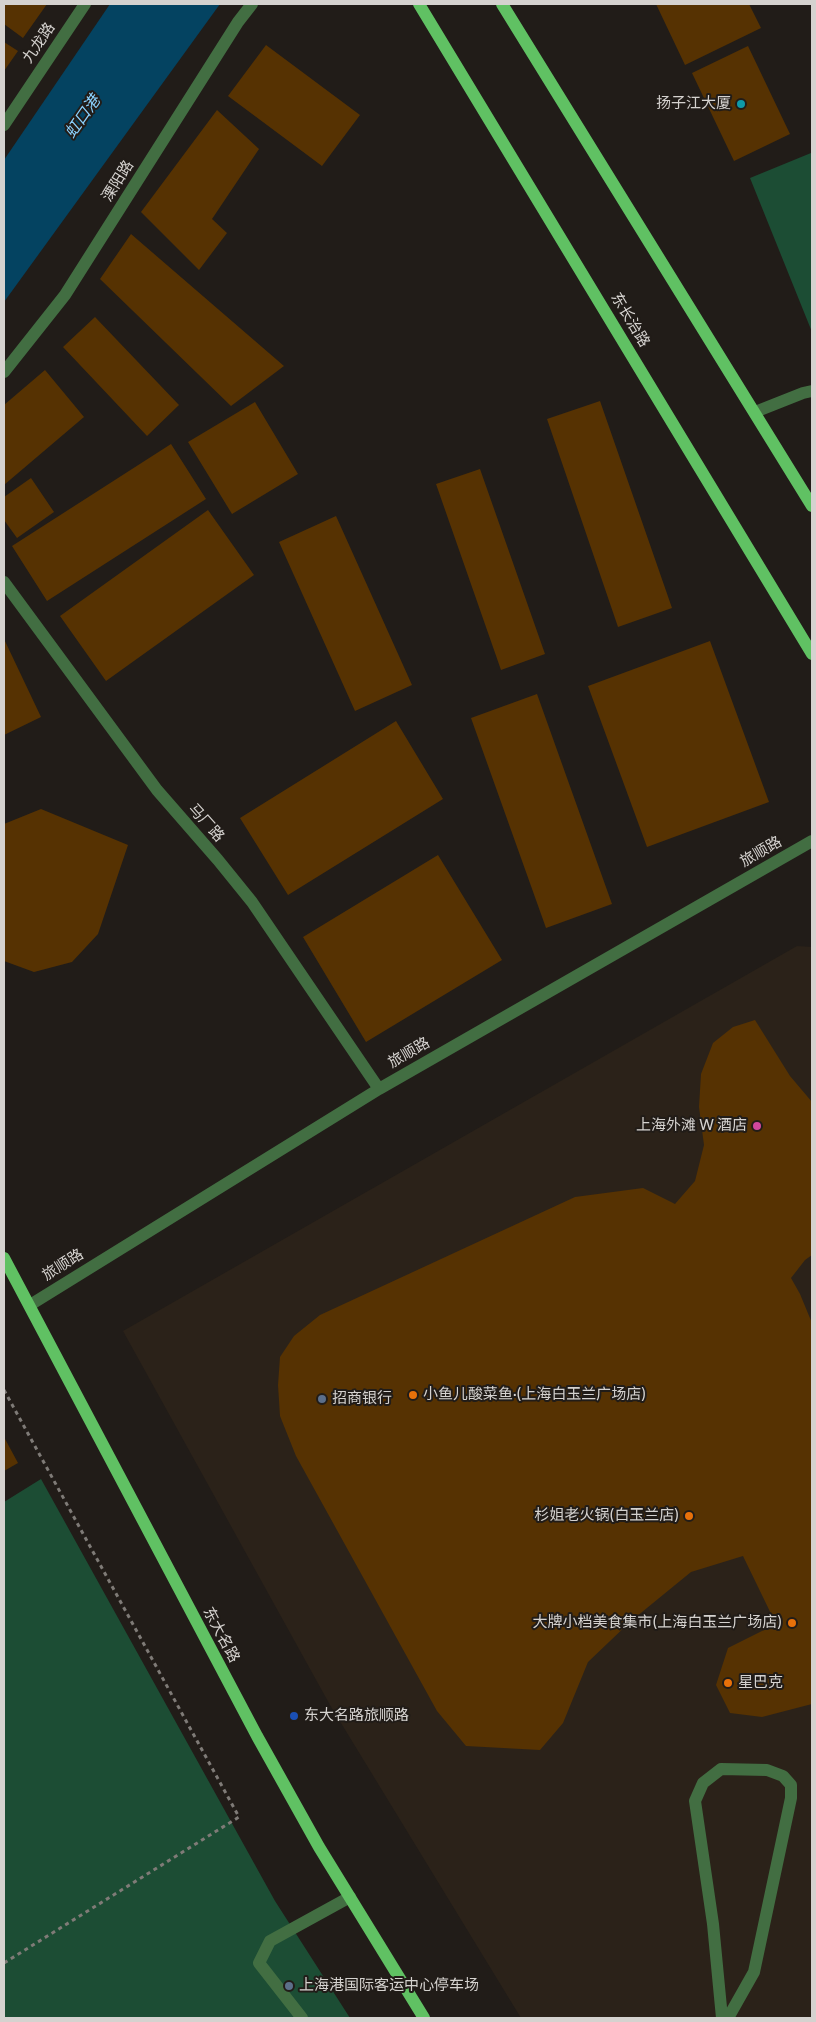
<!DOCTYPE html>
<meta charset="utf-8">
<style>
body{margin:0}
#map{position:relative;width:816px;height:2022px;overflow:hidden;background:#211c18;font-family:Cabin,sans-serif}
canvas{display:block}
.frame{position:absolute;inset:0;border:5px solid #d5d2cf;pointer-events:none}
</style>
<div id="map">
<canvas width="816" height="2022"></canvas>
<div class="frame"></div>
</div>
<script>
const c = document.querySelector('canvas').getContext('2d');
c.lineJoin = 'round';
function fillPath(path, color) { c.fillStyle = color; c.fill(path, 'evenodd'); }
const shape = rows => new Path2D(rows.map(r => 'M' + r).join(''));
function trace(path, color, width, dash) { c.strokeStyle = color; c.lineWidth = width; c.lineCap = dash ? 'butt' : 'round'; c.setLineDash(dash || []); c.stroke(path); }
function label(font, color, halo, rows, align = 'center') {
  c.font = font + ' Cabin,"Noto Sans SC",sans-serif'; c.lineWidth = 4; c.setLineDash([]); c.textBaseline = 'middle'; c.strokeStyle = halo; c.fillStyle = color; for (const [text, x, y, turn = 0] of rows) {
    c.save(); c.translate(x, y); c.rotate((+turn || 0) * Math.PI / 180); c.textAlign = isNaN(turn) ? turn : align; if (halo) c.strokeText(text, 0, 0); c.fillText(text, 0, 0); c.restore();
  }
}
const built = shape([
 [797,946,812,947,812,2018,521,2018,330,1705,123,1331]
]);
const green = shape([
 [811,153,812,156,812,332,750,178],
 [41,1479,275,1901,350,2018,4,2018,4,1502]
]);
const water = shape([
 [110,4,220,4,4,302,4,160]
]);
const building = shape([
 [4,4,47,4,23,38,4,24],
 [656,4,749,4,761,28,685,65],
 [4,42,18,51,4,71],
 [266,45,360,115,322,166,228,96],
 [748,46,790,134,734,161,692,73],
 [217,110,259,149,212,219,227,233,199,270,141,212],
 [131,234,284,366,231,406,100,279],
 [95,317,179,405,147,436,63,347],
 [45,370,84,417,4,485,4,405],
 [600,401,672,608,618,627,547,419],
 [255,402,298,474,232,514,188,442],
 [171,444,206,499,47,601,12,546],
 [480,469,545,654,501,670,436,484],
 [31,478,54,512,17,538,4,520,4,497],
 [208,510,254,575,106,681,60,616],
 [336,516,412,685,355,711,279,542],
 [4,639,41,717,4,735],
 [710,641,769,802,647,847,588,686],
 [537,694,612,904,546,928,471,718],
 [396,721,443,799,288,895,240,818],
 [41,809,128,845,98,934,72,962,34,972,4,961,4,824],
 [438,855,502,960,366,1042,303,937],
 [755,1020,790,1076,812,1102,812,1255,805,1260,791,1278,800,1294,812,1323,812,1704,762,1717,730,1713,716,1685,728,1648,776,1624,743,1556,691,1572,631,1621,588,1662,563,1723,540,1750,466,1746,437,1711,296,1456,280,1416,278,1385,280,1357,294,1336,320,1315,575,1197,643,1188,675,1204,695,1181,704,1145,699,1107,701,1074,713,1043,733,1027],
 [4,1437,18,1463,4,1471]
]);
const path = shape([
 [4,1390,239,1817,4,1963]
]);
const minor = shape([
 [4,125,85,4],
 [4,372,65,295,238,22,252,4],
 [755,412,803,393,812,391],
 [4,582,157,790,218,860,252,902,379,1089],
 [30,1305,379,1089,812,841],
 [302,2018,259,1963,270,1941,350,1897],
 [722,2018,713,1924,695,1801,703,1783,721,1769,767,1770,783,1776,791,1785,791,1798,754,1972,728,2018]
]);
const major = shape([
 [419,4,812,654],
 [502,4,812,506],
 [4,1258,257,1736,319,1847,424,2018]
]);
const markers = [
 [741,104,5,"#0f9aa8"],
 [757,1126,5,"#d1479c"],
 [413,1395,5,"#e8710a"],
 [322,1399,5,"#5c6f8a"],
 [689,1516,5,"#e8710a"],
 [792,1623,5,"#e8710a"],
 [728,1683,5,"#e8710a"],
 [294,1716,5,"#1a4fb4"],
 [289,1986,5,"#5c6f8a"]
];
const streetNames = [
 ["九龙路",39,43,-56],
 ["溧阳路",118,181,-58],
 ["东长治路",630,320,59],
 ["马厂路",206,823,48],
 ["旅顺路",761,852,-30],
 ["旅顺路",409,1053,-30],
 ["旅顺路",63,1265,-32],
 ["东大名路",221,1635,62]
];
const poiNames = [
 ["扬子江大厦",731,104,"right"],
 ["上海外滩 W 酒店",747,1126,"right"],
 ["小鱼儿酸菜鱼·(上海白玉兰广场店)",423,1395],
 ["招商银行",332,1399],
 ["杉姐老火锅(白玉兰店)",679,1516,"right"],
 ["大牌小档美食集市(上海白玉兰广场店)",782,1623,"right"],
 ["星巴克",738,1683],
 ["东大名路旅顺路",304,1716],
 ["上海港国际客运中心停车场",299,1986]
];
const waterNames = [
 ["虹口港",83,117,-55]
];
fillPath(built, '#2b2219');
fillPath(green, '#1c4d34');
fillPath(water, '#044361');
fillPath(building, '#563202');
trace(path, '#7f7b77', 3, [4, 4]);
trace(minor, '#426e42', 12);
trace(major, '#60c163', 12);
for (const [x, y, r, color] of markers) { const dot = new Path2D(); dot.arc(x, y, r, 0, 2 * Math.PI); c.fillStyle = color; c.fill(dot); trace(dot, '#211c18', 2); }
label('15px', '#d5d2cf', '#211c18', streetNames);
label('15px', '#d5d2cf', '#211c18', poiNames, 'left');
label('italic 16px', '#8ad1fd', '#211c18', waterNames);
</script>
